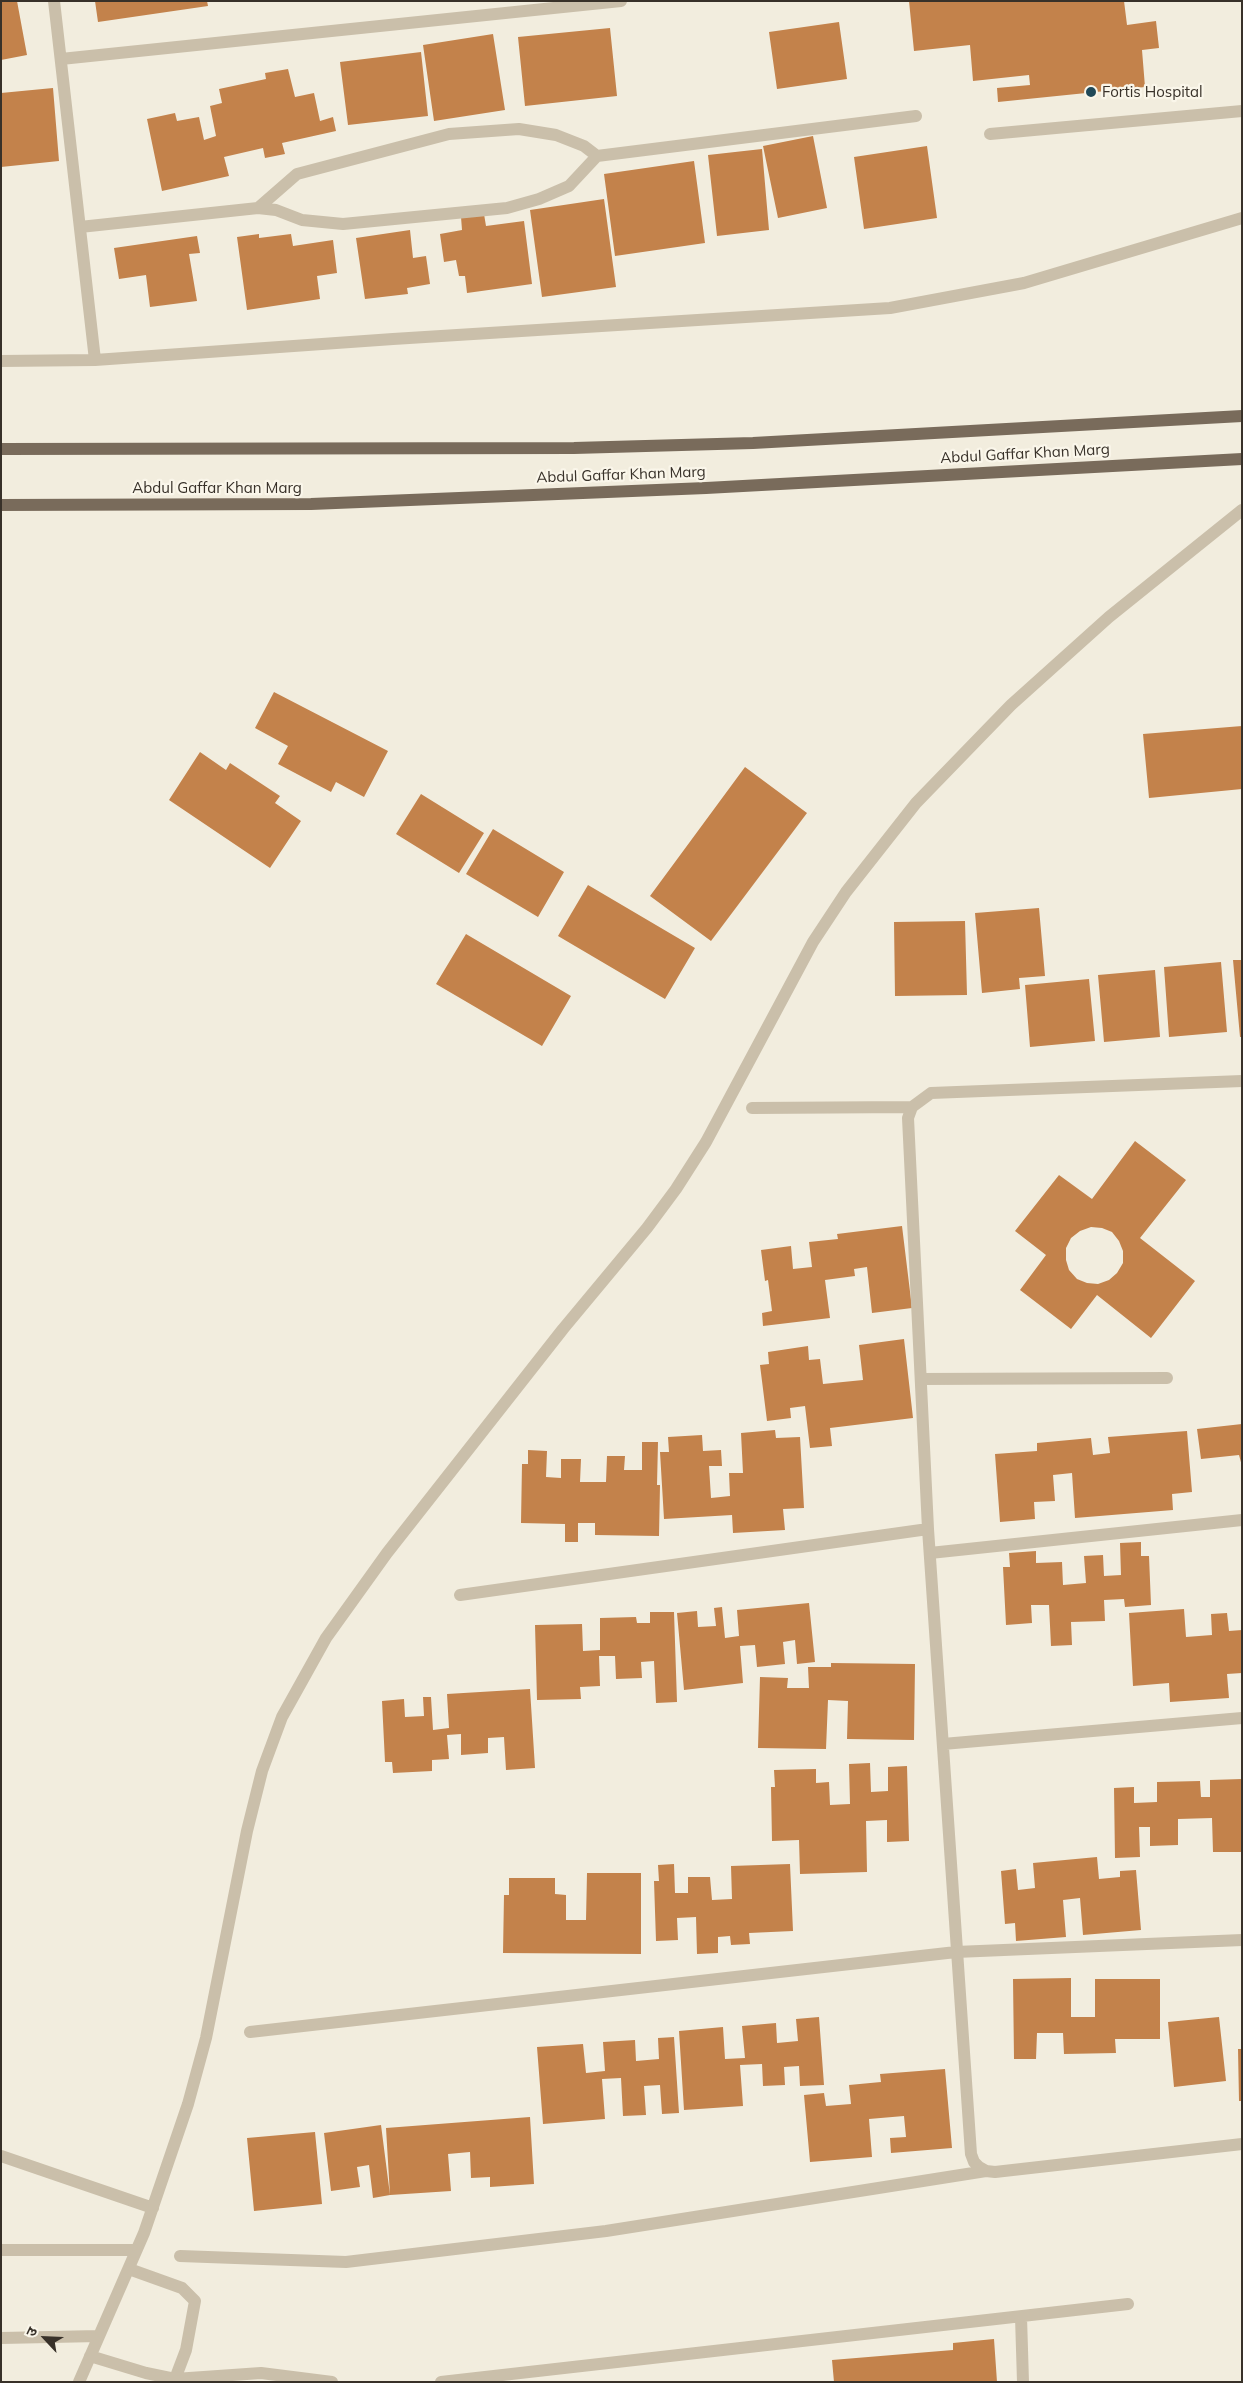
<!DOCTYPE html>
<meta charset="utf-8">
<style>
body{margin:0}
#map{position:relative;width:1243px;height:2383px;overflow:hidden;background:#f2edde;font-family:Mulish,"Noto Sans Devanagari",sans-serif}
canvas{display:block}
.frame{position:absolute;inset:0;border:2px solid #383129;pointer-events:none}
.north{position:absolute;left:20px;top:2313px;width:50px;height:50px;-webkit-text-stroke:4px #faf6ea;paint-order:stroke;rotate:295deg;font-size:14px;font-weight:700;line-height:20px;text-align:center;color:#383129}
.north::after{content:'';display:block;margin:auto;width:18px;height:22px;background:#383129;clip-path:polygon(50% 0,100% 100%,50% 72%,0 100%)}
</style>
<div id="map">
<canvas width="1243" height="2383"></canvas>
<div class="frame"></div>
<div class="north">उ</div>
</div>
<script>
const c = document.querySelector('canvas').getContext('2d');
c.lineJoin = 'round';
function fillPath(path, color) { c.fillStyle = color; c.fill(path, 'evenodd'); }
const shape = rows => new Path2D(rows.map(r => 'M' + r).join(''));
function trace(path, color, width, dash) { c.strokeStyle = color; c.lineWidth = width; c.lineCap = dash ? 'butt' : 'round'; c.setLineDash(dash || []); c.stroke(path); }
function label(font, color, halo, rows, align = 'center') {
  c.font = font + ' Mulish,sans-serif'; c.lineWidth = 4.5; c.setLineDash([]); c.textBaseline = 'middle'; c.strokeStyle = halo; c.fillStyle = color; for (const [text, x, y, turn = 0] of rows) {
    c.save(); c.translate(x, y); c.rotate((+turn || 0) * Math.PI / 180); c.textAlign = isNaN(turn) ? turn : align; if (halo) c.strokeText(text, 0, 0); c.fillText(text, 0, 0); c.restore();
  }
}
const building = shape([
 [1,1,17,1,27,55,1,60],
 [95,1,207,1,208,6,98,22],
 [909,1,1124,1,1127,25,1156,21,1159,48,1142,50,1145,87,998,102,997,88,1030,85,1029,75,973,81,970,45,914,51],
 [839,22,847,79,777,89,769,32],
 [610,28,617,96,525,106,518,37],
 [493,34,505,110,434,121,423,45],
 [421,52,428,116,348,125,340,62],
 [288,69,295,97,314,93,320,121,333,117,336,131,282,143,285,154,265,158,263,148,224,157,229,176,162,191,147,119,175,113,177,121,199,117,204,140,216,136,210,106,222,103,219,89,266,79,265,73],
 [53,88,59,161,1,167,1,93],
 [813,136,827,208,778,218,763,146],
 [927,146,937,218,864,229,854,157],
 [762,149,769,230,717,236,708,155],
 [694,161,705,243,615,256,604,174],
 [604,199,616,287,542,297,530,210],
 [484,214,486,226,524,221,532,284,467,293,465,276,459,276,456,260,444,262,440,234,462,230,461,217],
 [410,230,413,258,426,256,430,284,407,288,408,294,365,299,356,238],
 [259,234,259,238,291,234,293,246,333,240,337,273,317,276,320,299,247,310,237,237],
 [197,236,200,253,189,254,197,301,150,307,146,275,119,279,114,248],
 [274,692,388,751,364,797,336,782,331,792,278,764,288,746,255,728],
 [1242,726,1242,789,1149,798,1143,734],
 [200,752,226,770,230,763,280,796,275,803,301,821,270,868,169,800],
 [745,767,807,813,711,941,650,896],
 [421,794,484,833,459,873,396,834],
 [493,829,564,872,538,917,466,874],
 [588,885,695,948,665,999,558,936],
 [1039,908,1045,976,1019,978,1020,989,982,993,975,913],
 [965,921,967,995,895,996,894,922],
 [466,934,571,996,542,1046,436,984],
 [1233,960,1242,960,1242,1037,1240,1037],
 [1221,962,1227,1032,1169,1037,1164,967],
 [1155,970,1160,1037,1104,1042,1098,975],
 [1089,979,1095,1041,1030,1047,1025,985],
 [1135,1141,1186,1180,1140,1238,1195,1281,1151,1338,1097,1295,1071,1329,1020,1290,1046,1255,1015,1231,1059,1175,1092,1199],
 [1091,1227,1102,1228,1112,1232,1119,1241,1123,1251,1123,1263,1117,1273,1109,1280,1098,1284,1087,1283,1077,1279,1069,1270,1066,1260,1066,1248,1071,1238,1080,1231],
 [902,1226,912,1308,872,1313,867,1267,854,1269,855,1276,825,1280,830,1318,763,1326,762,1313,772,1311,768,1280,765,1281,761,1250,791,1246,793,1269,812,1267,809,1242,838,1239,837,1234],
 [904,1339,913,1418,830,1428,832,1446,810,1448,805,1406,790,1408,791,1418,767,1421,760,1365,769,1364,768,1352,808,1346,809,1360,820,1359,823,1384,863,1380,859,1345],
 [1242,1424,1242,1466,1239,1455,1201,1459,1197,1429],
 [775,1430,776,1438,800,1437,804,1508,783,1509,785,1530,733,1533,732,1515,664,1519,660,1452,669,1452,668,1437,702,1435,703,1451,721,1450,722,1466,709,1466,711,1498,730,1496,729,1473,743,1473,741,1433],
 [1187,1431,1192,1492,1172,1494,1173,1510,1075,1518,1072,1473,1053,1475,1055,1501,1034,1502,1035,1519,1000,1522,995,1454,1037,1451,1037,1443,1091,1438,1093,1455,1110,1453,1108,1437],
 [642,1442,658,1442,657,1485,660,1485,659,1536,595,1535,595,1523,578,1523,578,1542,565,1542,565,1524,521,1523,522,1464,528,1464,528,1450,547,1451,546,1477,561,1478,561,1459,581,1459,580,1482,606,1482,607,1456,625,1456,624,1470,642,1470],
 [1141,1542,1141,1556,1149,1556,1151,1605,1125,1607,1124,1599,1104,1600,1105,1621,1071,1622,1072,1645,1051,1646,1049,1605,1031,1605,1032,1623,1006,1625,1003,1567,1010,1567,1009,1553,1036,1551,1036,1563,1062,1562,1063,1585,1086,1583,1084,1556,1103,1555,1104,1576,1121,1575,1120,1543],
 [809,1603,815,1662,797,1664,795,1640,783,1642,785,1664,757,1667,755,1645,740,1646,743,1683,684,1690,677,1613,697,1611,698,1627,716,1626,714,1608,722,1607,725,1638,739,1636,737,1610],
 [1184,1609,1186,1637,1212,1635,1211,1614,1227,1613,1229,1631,1242,1630,1242,1673,1227,1674,1229,1698,1170,1702,1169,1683,1133,1686,1129,1613],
 [650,1612,674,1612,677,1702,656,1703,654,1661,641,1662,642,1678,616,1679,615,1656,599,1656,600,1686,580,1687,581,1699,537,1700,535,1625,582,1624,583,1651,600,1650,600,1618,636,1617,637,1623,650,1623],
 [831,1663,915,1664,914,1740,847,1739,848,1701,828,1700,826,1749,758,1748,760,1677,788,1678,787,1688,809,1688,808,1667,831,1667],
 [530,1689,535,1768,506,1770,504,1737,488,1738,488,1753,461,1755,461,1734,447,1735,449,1759,432,1760,432,1771,393,1773,392,1762,385,1762,382,1701,404,1699,405,1717,424,1716,423,1697,431,1697,433,1730,449,1728,447,1694],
 [870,1763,871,1792,888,1791,888,1767,907,1766,909,1841,887,1842,887,1820,866,1821,867,1872,800,1874,799,1840,772,1841,771,1787,775,1787,774,1770,816,1769,816,1783,829,1782,830,1805,850,1804,849,1764],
 [1242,1779,1242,1852,1213,1852,1212,1818,1178,1819,1178,1845,1150,1846,1150,1827,1139,1827,1140,1857,1115,1858,1114,1788,1134,1787,1134,1803,1157,1802,1157,1782,1200,1781,1201,1797,1210,1797,1210,1780],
 [1097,1857,1099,1879,1120,1877,1120,1871,1136,1870,1141,1930,1083,1935,1080,1898,1063,1900,1066,1937,1016,1941,1015,1923,1005,1924,1001,1871,1016,1869,1018,1890,1035,1888,1033,1863],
 [674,1864,675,1893,688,1893,688,1877,710,1877,712,1900,732,1899,731,1866,790,1864,793,1931,749,1933,750,1944,731,1945,730,1936,718,1937,718,1953,697,1954,696,1917,677,1918,678,1940,656,1941,654,1881,659,1881,658,1865],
 [587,1873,641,1873,641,1954,503,1953,504,1895,509,1895,509,1878,555,1878,555,1894,566,1895,566,1920,586,1920],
 [1071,1978,1071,2017,1095,2017,1095,1979,1160,1979,1160,2039,1115,2039,1116,2053,1064,2054,1063,2033,1037,2033,1036,2059,1014,2059,1013,1979],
 [819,2017,824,2085,800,2086,799,2066,784,2067,785,2085,763,2086,762,2064,740,2065,743,2106,684,2110,679,2031,723,2027,725,2059,745,2058,742,2026,776,2023,777,2043,798,2041,796,2019],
 [1219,2017,1226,2081,1174,2087,1168,2022],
 [674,2037,679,2113,662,2114,660,2085,644,2086,646,2115,623,2116,621,2078,602,2079,605,2119,543,2124,537,2047,583,2044,586,2073,605,2071,603,2042,635,2040,636,2061,659,2059,658,2038],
 [1238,2049,1242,2049,1242,2101,1239,2101],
 [945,2069,952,2148,891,2153,890,2138,906,2137,904,2116,869,2119,872,2157,810,2162,804,2095,824,2093,826,2106,851,2104,849,2085,881,2082,880,2074],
 [530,2117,534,2184,490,2187,490,2177,471,2178,470,2152,448,2154,451,2191,390,2195,386,2128],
 [381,2125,390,2195,373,2198,369,2165,357,2167,360,2187,331,2191,324,2133],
 [315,2132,322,2204,254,2211,247,2138],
 [994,2339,997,2382,834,2382,832,2360,953,2350,953,2343]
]);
const minor = shape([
 [54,1,95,360],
 [61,59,621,1],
 [990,134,1242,111],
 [258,208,297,174,449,134,519,129,556,135,584,146,597,156,916,116],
 [80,227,258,208,276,210,302,220,343,224,507,208,539,199,569,186,597,156],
 [1,361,95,360,393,339,890,308,1024,283,1242,218],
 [1242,1081,931,1093,912,1107,908,1118,928,1529,971,2154,974,2162,979,2167,986,2171,995,2172,1242,2144],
 [752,1108,912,1107],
 [921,1379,1167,1378],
 [930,1553,1242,1520],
 [460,1595,928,1529],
 [943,1744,1242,1718],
 [250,2032,956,1952,1242,1940],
 [1,2156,153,2208],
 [1,2250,136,2250],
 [180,2256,346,2262,606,2231,986,2171],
 [129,2269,182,2288,195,2301,186,2350,175,2379],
 [1021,2317,1023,2382],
 [1,2338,99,2336],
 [90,2356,146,2373,175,2379,261,2373,332,2382],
 [79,2382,144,2233,188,2104,206,2038,247,1831,262,1771,282,1717,326,1638,387,1553,563,1329,647,1228,676,1189,706,1142,813,942,846,892,916,803,1011,705,1109,617,1242,510],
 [441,2382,1128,2304]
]);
const major = shape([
 [1,449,574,448,753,443,1242,416],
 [1,505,311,504,706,488,1242,459]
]);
const markers = [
 [1091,92,6,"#204958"]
];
const poiNames = [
 ["Fortis Hospital",1102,92]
];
const streetNames = [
 ["Abdul Gaffar Khan Marg",1025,454,-3],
 ["Abdul Gaffar Khan Marg",621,475,-2],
 ["Abdul Gaffar Khan Marg",217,488]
];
fillPath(building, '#c3824b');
trace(minor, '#cabfaa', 12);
trace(major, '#796b5b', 12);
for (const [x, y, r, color] of markers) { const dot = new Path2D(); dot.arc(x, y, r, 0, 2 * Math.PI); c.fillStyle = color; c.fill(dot); trace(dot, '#faf6ea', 2); }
label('15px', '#383129', '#faf6ea', poiNames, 'left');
label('15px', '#383129', '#faf6ea', streetNames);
</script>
